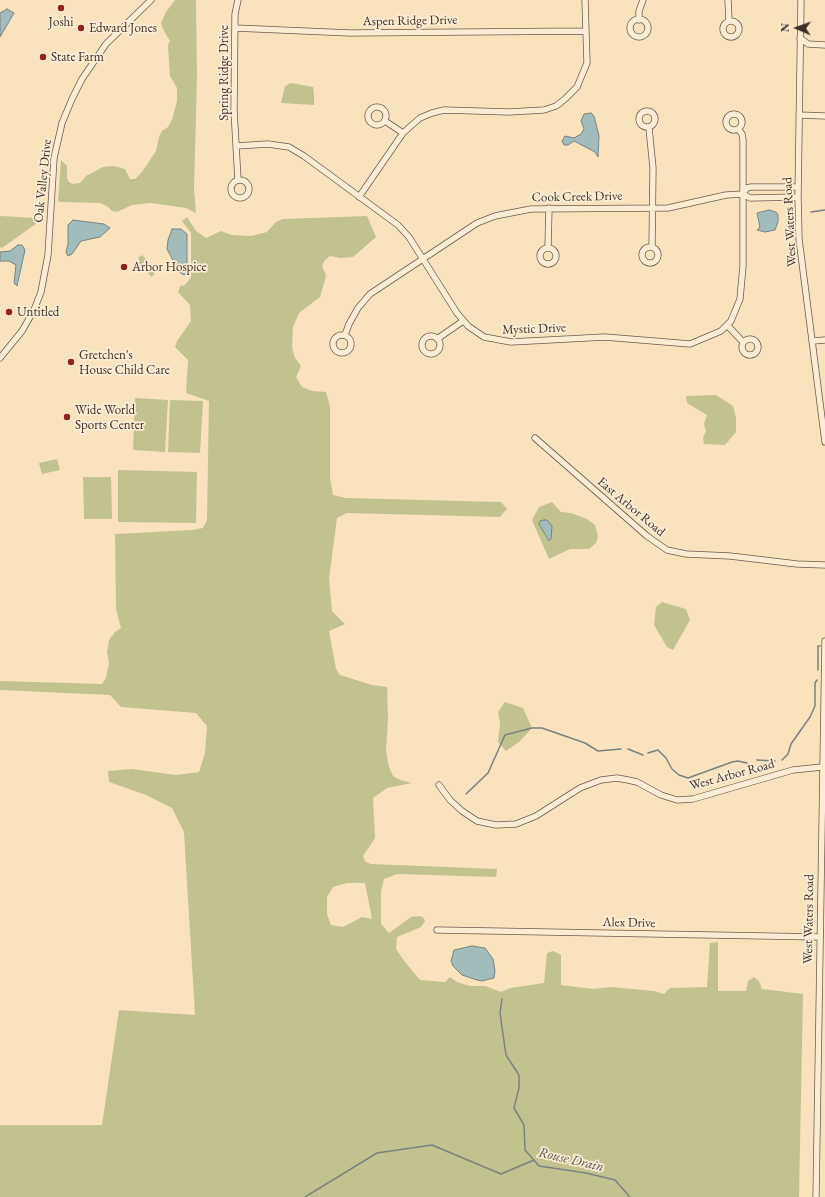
<!DOCTYPE html>
<style>
body{margin:0}
#map{position:relative;width:825px;height:1197px;overflow:hidden;background:#f8e3bd;font-family:"EB Garamond",serif}
canvas{display:block}
.north{position:absolute;left:777px;top:8px;width:40px;height:40px;-webkit-text-stroke:3px #faedd4;paint-order:stroke;rotate:272deg;font-size:11px;font-weight:700;line-height:16px;text-align:center;color:#3d2e28}
.north::after{content:'';display:block;margin:auto;width:14px;height:18px;background:#3d2e28;clip-path:polygon(50% 0,100% 100%,50% 72%,0 100%)}
</style>
<div id="map">
<canvas width="825" height="1197"></canvas>
<div class="north">N</div>
</div>
<script>
const c = document.querySelector('canvas').getContext('2d');
c.lineJoin = 'round';
function fillPath(path, color) { c.fillStyle = color; c.fill(path, 'evenodd'); }
const shape = rows => new Path2D(rows.map(r => 'M' + r).join(''));
function trace(path, color, width, dash) { c.strokeStyle = color; c.lineWidth = width; c.lineCap = dash ? 'butt' : 'round'; c.setLineDash(dash || []); c.stroke(path); }
function label(font, color, halo, rows, align = 'center') {
  c.font = font + ' "EB Garamond",serif'; c.lineWidth = 3.5; c.setLineDash([]); c.textBaseline = 'middle'; c.strokeStyle = halo; c.fillStyle = color; for (const [text, x, y, turn = 0] of rows) {
    c.save(); c.translate(x, y); c.rotate((+turn || 0) * Math.PI / 180); c.textAlign = isNaN(turn) ? turn : align; if (halo) c.strokeText(text, 0, 0); c.fillText(text, 0, 0); c.restore();
  }
}
const green = shape([
 [175,0,196,0,197,77,194,190,196,213,186,208,151,203,132,205,117,212,112,211,107,206,100,203,60,202,58,201,61,160,67,166,67,178,69,182,73,184,80,183,86,176,103,167,114,166,125,169,130,179,135,179,142,172,156,151,159,137,162,131,168,127,172,120,177,101,177,88,170,76,168,45,170,41,164,31,161,23,166,12],
 [291,83,313,87,314,95,314,105,281,103,285,86],
 [0,216,37,218,37,223,2,248,0,247],
 [367,216,376,237,353,257,340,258,330,256,324,261,322,267,326,274,325,280,320,297,299,313,293,327,292,347,295,358,301,366,296,377,302,387,312,391,326,392,330,407,330,477,333,495,346,498,501,502,507,509,500,517,347,513,337,518,329,578,332,611,345,624,329,631,336,669,340,675,372,685,387,687,388,719,386,751,389,767,393,776,400,780,412,783,387,788,373,798,375,838,363,856,365,861,370,864,497,869,496,877,397,874,384,879,381,891,381,924,389,933,411,917,419,916,423,917,425,921,421,927,397,937,396,949,405,962,420,980,445,982,450,977,457,982,470,986,485,986,501,992,510,988,544,983,547,953,553,951,561,955,561,985,593,989,611,987,654,991,664,994,670,988,707,987,710,943,718,942,718,991,746,991,748,981,754,977,759,981,762,989,803,994,799,1197,0,1197,0,1125,102,1125,119,1010,195,1015,184,832,172,808,146,795,109,782,108,771,132,769,176,775,199,772,205,753,207,726,196,713,121,707,110,695,0,690,0,681,102,684,106,678,109,663,107,652,109,640,115,632,121,628,116,609,115,534,192,530,203,528,207,520,209,401,186,393,188,360,175,347,177,341,191,321,190,305,178,292,180,286,185,285,191,277,191,233,182,221,187,217,196,231,206,238,221,231,232,235,251,236,267,232,276,222,283,219],
 [347,883,365,883,372,919,362,917,343,927,331,925,327,914,327,897,333,887],
 [142,255,157,270,152,277,138,263,140,261,138,258],
 [716,395,733,406,736,417,736,432,725,445,704,444,703,438,706,431,704,424,707,415,687,403,686,396],
 [135,398,168,400,165,452,133,450],
 [170,400,203,401,200,453,168,452],
 [57,459,60,470,42,474,39,463],
 [118,470,197,472,196,523,118,522],
 [83,477,111,477,112,519,84,519],
 [552,502,561,512,571,513,587,519,595,525,598,537,596,543,589,549,570,549,549,559,532,520,539,507],
 [662,602,686,609,690,620,673,650,667,647,654,625,656,607],
 [505,702,523,708,532,728,519,742,506,751,498,742,500,723,498,712]
]);
const water = shape([
 [7,9,14,13,0,37,0,13,7,9],
 [591,113,594,116,599,136,598,157,595,152,574,141,568,145,564,145,562,141,565,136,574,138,581,134,584,129,581,121,584,114,591,113],
 [769,210,776,212,778,215,778,222,775,230,765,232,757,230,760,227,757,213,769,210],
 [73,220,104,224,110,228,100,237,81,241,72,254,68,256,66,252,68,244,68,225,73,220],
 [172,229,181,229,187,234,187,267,186,274,184,275,179,272,167,249,168,240,172,229],
 [18,245,22,245,25,250,17,286,14,283,16,265,9,261,0,261,0,252,10,251,18,245],
 [544,520,547,520,552,526,551,539,549,541,539,524,540,521,544,520],
 [472,946,485,948,493,959,495,971,494,978,482,981,477,980,462,975,453,966,451,961,454,950,472,946]
]);
const stream = shape([
 [811,212,825,210],
 [818,670,818,646,820,646],
 [628,749,643,755],
 [648,753,658,750,666,758,672,769,679,775,688,778,732,762,738,761,747,763],
 [757,760,775,761],
 [782,760,788,754,791,744,810,717,815,706,815,683,817,680],
 [466,794,488,773,505,735,532,728,542,728,585,743,598,751,621,749],
 [502,999,500,1013,506,1055,519,1075,519,1088,514,1108,524,1125,525,1150,539,1166,586,1173,615,1180,630,1197],
 [305,1197,377,1153,432,1145,501,1174,534,1160]
]);
const minor = shape([
 [238,0,235,14,234,110,238,180],
 [728,0,729,21],
 [801,0,798,197,799,239,825,442],
 '630 28a9 9 0 1 1 18 0a9 9 0 1 1-18 0Z',
 [639,20,639,11,643,0],
 '723 29a8 8 0 1 1 16 0a8 8 0 1 1-16 0Z',
 [235,28,350,33,586,31],
 [800,38,808,44,825,45],
 '368 116a9 9 0 1 1 18 0a9 9 0 1 1-18 0Z',
 '639 119a8 8 0 1 1 16 0a8 8 0 1 1-16 0Z',
 '726 122a8 8 0 1 1 16 0a8 8 0 1 1-16 0Z',
 [799,115,825,116],
 [385,121,403,133],
 [649,128,653,168,652,247],
 [236,146,268,144,289,147,304,156,398,225,409,237,457,313,468,326,484,337,511,342,605,337,690,344,721,331,731,321,740,299,743,266,743,140,742,134,738,129],
 '231 189a9 9 0 1 1 18 0a9 9 0 1 1-18 0Z',
 [743,193,747,188,751,187,798,187],
 [359,197,403,133,420,118,432,113,444,110,509,112,544,110,556,106,565,99,577,87,587,63,585,0],
 '642 255a8 8 0 1 1 16 0a8 8 0 1 1-16 0Z',
 '540 256a8 8 0 1 1 16 0a8 8 0 1 1-16 0Z',
 [548,248,549,208],
 [727,325,743,342],
 [345,335,349,324,358,308,370,294,477,223,495,216,531,209,668,208,726,195,743,194,750,198,798,197],
 '333 344a9 9 0 1 1 18 0a9 9 0 1 1-18 0Z',
 '422 345a9 9 0 1 1 18 0a9 9 0 1 1-18 0Z',
 '742 347a8 8 0 1 1 16 0a8 8 0 1 1-16 0Z',
 [437,339,463,321],
 [813,341,825,340],
 [0,358,22,331,34,310,41,292,48,255,54,158,62,123,72,99,82,79,106,44,151,0],
 [535,438,647,536,667,550,686,554,730,556,797,564,825,565],
 [439,785,450,800,462,811,477,821,496,825,516,824,536,816,580,788,601,780,617,778,628,780,637,782,661,795,677,800,693,799,793,770,822,767],
 [437,930,820,937],
 [816,1197,825,641]
]);
const markers = [
 [61,8,4,"#8f2418"],
 [81,28,4,"#8f2418"],
 [43,57,4,"#8f2418"],
 [124,267,4,"#8f2418"],
 [9,312,4,"#8f2418"],
 [71,362,4,"#8f2418"],
 [67,417,4,"#8f2418"]
];
const streetNames = [
 ["Aspen Ridge Drive",410,21,-1],
 ["Spring Ridge Drive",224,73,-90],
 ["Oak Valley Drive",43,181,-84],
 ["Cook Creek Drive",577,197,-1],
 ["West Waters Road",790,222,-93],
 ["Mystic Drive",534,329,-2],
 ["East Arbor Road",631,507,40],
 ["West Arbor Road",732,775,-15],
 ["West Waters Road",809,919,-89],
 ["Alex Drive",629,923,1]
];
const poiNames = [
 ["Joshi",61,22,"center"],
 ["Edward Jones",89,28],
 ["State Farm",51,57],
 ["Arbor Hospice",132,267],
 ["Untitled",17,312],
 ["Gretchen's",79,355],
 ["House Child Care",79,370],
 ["Wide World",75,410],
 ["Sports Center",75,425]
];
const waterNames = [
 ["Rouse Drain",571,1160,13]
];
fillPath(green, '#c2c28e');
fillPath(water, '#a2bbbb');
trace(water, '#7a8380', 1);
trace(stream, '#7a8380', 1.5);
trace(minor, '#6c5b4d', 7);
trace(minor, '#faedd4', 5.5);
for (const [x, y, r, color] of markers) { const dot = new Path2D(); dot.arc(x, y, r, 0, 2 * Math.PI); c.fillStyle = color; c.fill(dot); trace(dot, '#faedd4', 1.5); }
label('13px', '#3d2e28', '#faedd4', streetNames);
label('13px', '#3d2e28', '#faedd4', poiNames, 'left');
label('italic 14px', '#56514d', '#faedd4', waterNames);
</script>
